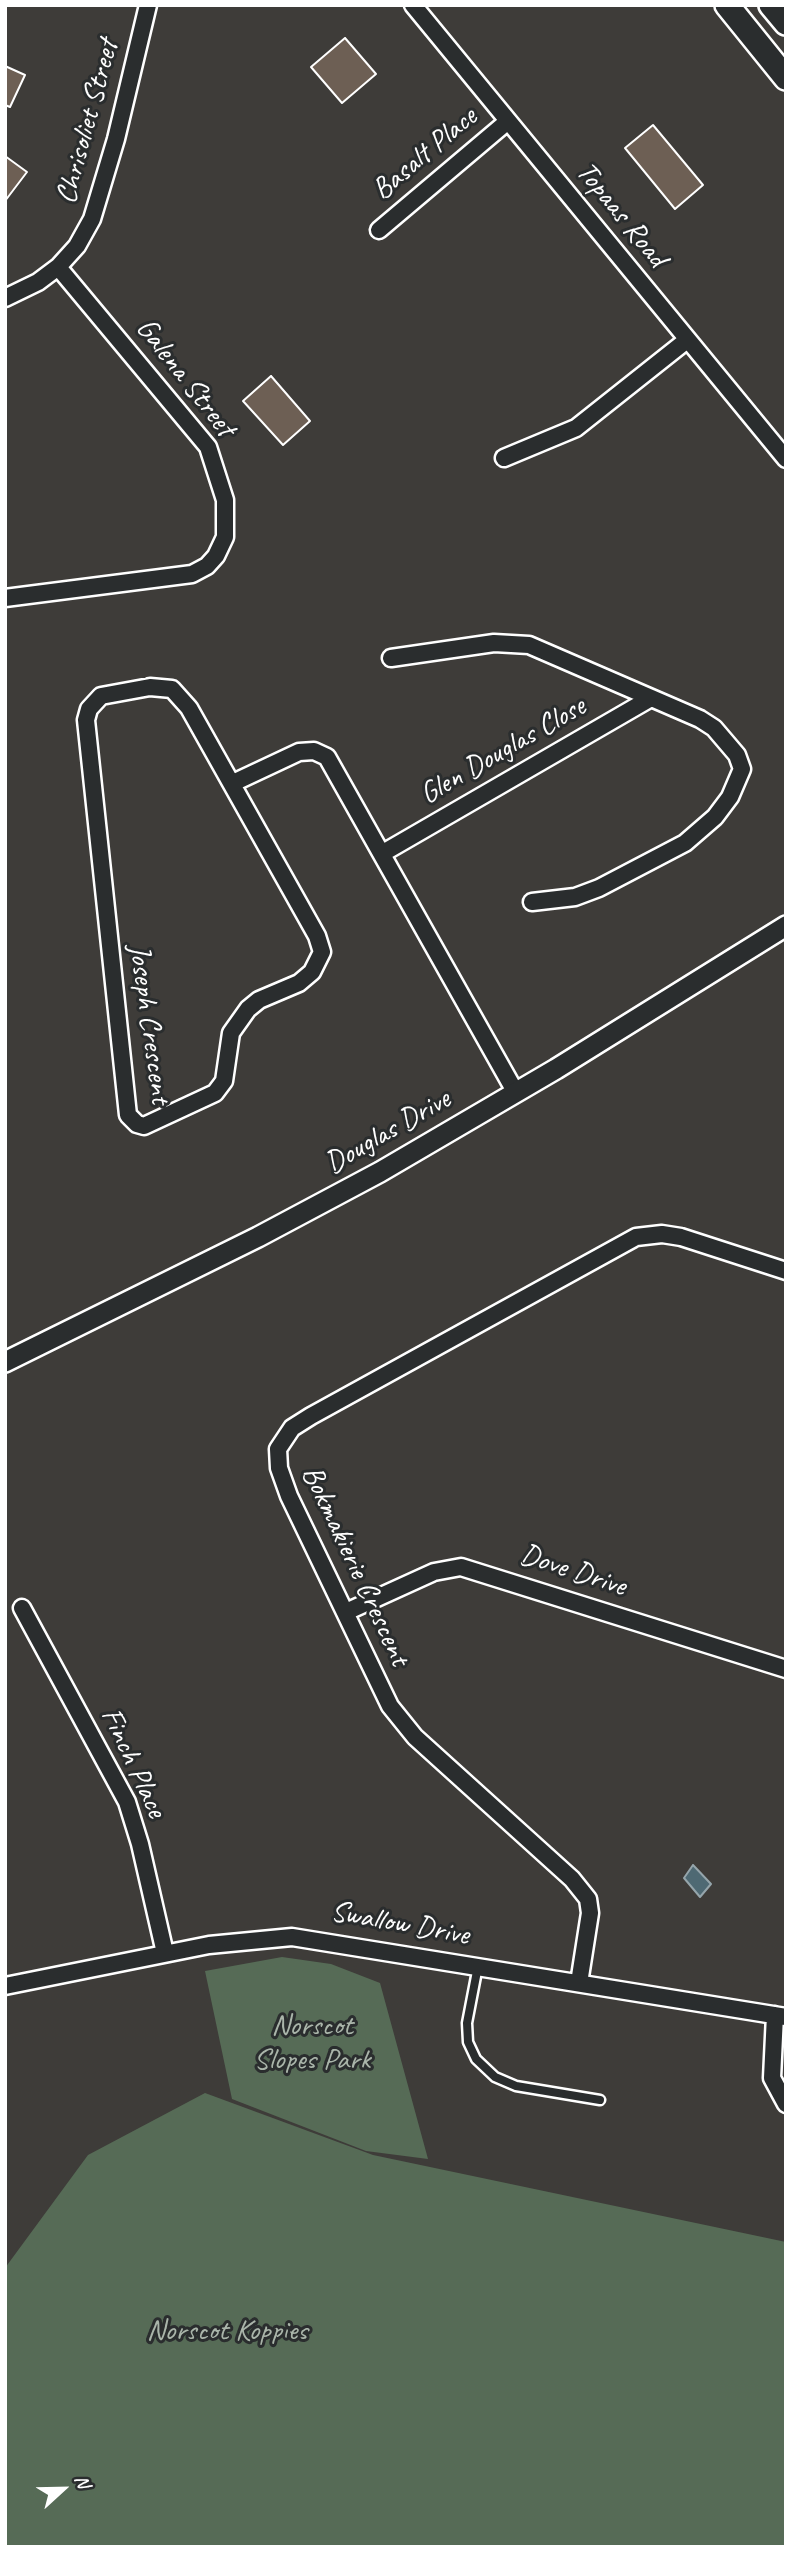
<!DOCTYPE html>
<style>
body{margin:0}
#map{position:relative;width:791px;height:2552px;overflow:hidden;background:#3e3c39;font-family:Caveat,sans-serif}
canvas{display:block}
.frame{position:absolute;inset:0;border:7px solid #fff;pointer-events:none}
.north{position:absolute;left:28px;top:2454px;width:70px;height:70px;-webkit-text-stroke:5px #2a2d2e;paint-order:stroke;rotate:68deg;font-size:19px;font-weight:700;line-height:28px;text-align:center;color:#fff}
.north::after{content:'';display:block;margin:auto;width:24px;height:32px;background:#fff;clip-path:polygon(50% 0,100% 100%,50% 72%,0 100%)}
</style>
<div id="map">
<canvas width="791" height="2552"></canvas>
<div class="frame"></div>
<div class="north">N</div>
</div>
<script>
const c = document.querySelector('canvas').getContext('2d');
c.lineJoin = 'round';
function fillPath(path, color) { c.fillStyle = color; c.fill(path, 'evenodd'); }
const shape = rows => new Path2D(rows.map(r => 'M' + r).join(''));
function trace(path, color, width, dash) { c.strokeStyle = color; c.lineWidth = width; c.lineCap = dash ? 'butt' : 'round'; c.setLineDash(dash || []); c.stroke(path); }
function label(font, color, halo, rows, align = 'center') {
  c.font = font + ' Caveat,sans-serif'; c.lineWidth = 6; c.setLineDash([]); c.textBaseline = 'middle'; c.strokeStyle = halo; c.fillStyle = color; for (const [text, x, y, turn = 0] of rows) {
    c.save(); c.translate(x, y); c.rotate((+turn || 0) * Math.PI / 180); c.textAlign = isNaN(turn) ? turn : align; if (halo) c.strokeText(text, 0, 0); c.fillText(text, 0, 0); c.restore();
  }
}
const green = shape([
 [282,1957,331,1964,380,1983,428,2159,366,2151,232,2099,205,1971],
 [205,2093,373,2155,786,2242,786,2547,5,2547,5,2268,88,2155]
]);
const water = shape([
 [693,1865,711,1884,700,1897,684,1878,693,1865]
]);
const building = shape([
 [345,38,376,74,342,103,311,67,345,38],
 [5,66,25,75,10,107,5,105,5,66],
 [653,125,703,185,675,209,625,148,653,125],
 [5,156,27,172,5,201,5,156],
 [271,376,310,421,283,445,243,401,271,376]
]);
const service = shape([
 [478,1966,467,2023,468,2042,476,2059,495,2077,516,2086,600,2100]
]);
const minor = shape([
 [413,5,786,459],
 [379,230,508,121],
 [5,298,38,282,58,267,77,246,92,219,116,139,148,5],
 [504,458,576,428,687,340],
 [5,598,192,574,207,566,216,556,225,537,225,500,208,447,58,267],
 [391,658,494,643,529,645,700,719,714,728,737,755,742,769,730,797,715,817,685,843,599,888,575,897,532,902],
 [150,687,172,689,189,708,317,936,322,952,312,972,299,983,259,1000,248,1009,231,1033,224,1081,215,1093,144,1126,137,1124,128,1115,86,720,89,709,101,696,150,687],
 [233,783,299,752,314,751,327,757,516,1093],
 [383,853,651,698],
 [22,1608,127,1802,140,1844,165,1953],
 [346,1612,434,1572,461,1567,786,1669],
 [579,1983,590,1913,588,1899,572,1879,415,1737,390,1706,289,1496,279,1468,278,1449,292,1428,311,1416,636,1237,662,1234,681,1237,786,1271],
 [5,1986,209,1945,292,1937,786,2017],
 [775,2015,772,2078,786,2104]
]);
const tertiary = shape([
 [5,1362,258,1237,380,1172,556,1069,786,926]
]);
const secondary = shape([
 [727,5,786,78],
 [771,5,786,23]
]);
const streetNames = [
 ["Chrisoliet Street",88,122,-75],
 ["Basalt Place",425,154,-40],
 ["Topaas Road",621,215,51],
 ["Galena Street",185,378,52],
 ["Glen Douglas Close",503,751,-30],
 ["Joseph Crescent",149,1024,82],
 ["Douglas Drive",388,1132,-30],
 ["Bokmakierie Crescent",355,1566,65],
 ["Dove Drive",573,1571,18],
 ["Finch Place",133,1763,65],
 ["Swallow Drive",400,1924,10]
];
const parkNames = [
 ["Norscot",312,2026],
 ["Slopes Park",312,2060],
 ["Norscot Koppies",227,2331]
];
fillPath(green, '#566b56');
fillPath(water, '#4e6973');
trace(water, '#95a5ab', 2);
fillPath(building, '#6d5f54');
trace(building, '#fff', 2);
trace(service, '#fff', 13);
trace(minor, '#fff', 21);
trace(tertiary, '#fff', 24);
trace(secondary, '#fff', 28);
trace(service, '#2a2d2e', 8);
trace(minor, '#2a2d2e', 16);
trace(tertiary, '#2a2d2e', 19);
trace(secondary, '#2a2d2e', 23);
label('30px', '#fff', '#2a2d2e', streetNames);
label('30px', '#aab5aa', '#2a2d2e', parkNames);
</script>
